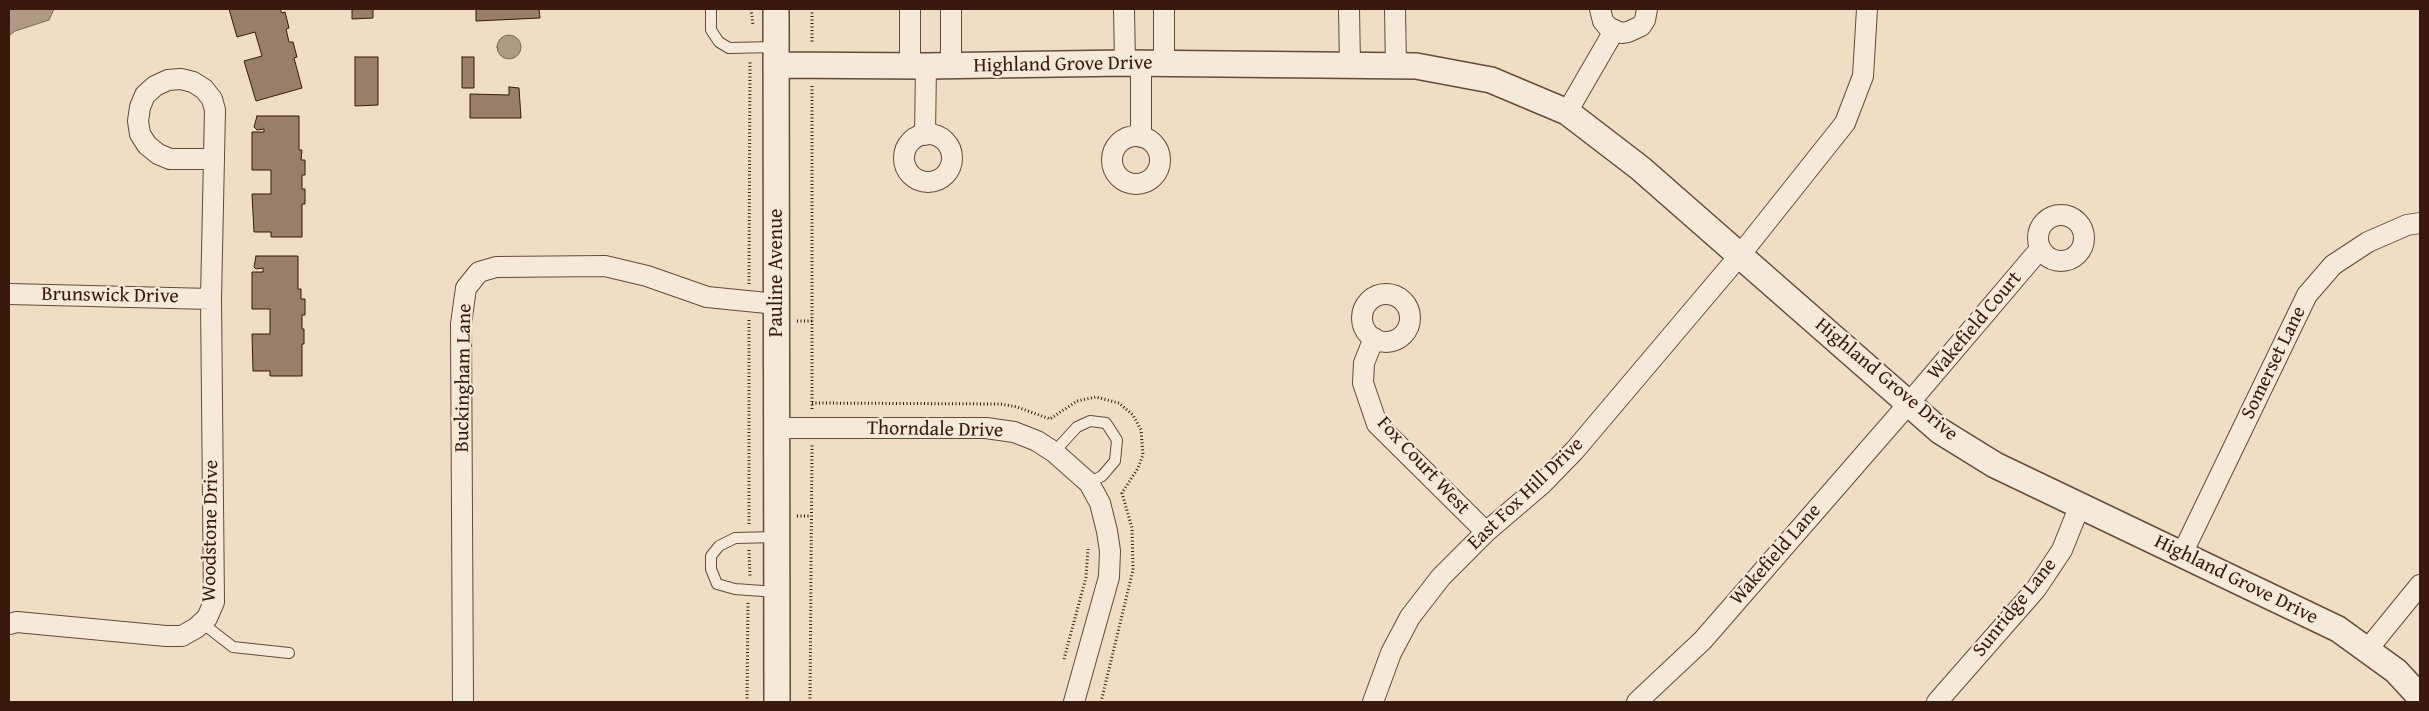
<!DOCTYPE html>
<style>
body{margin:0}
#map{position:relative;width:2429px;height:711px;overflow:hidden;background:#efddc4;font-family:"Gentium Book Plus",serif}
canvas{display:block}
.frame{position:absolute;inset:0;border:10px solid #38190b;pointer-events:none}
</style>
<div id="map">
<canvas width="2429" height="711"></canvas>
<div class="frame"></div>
</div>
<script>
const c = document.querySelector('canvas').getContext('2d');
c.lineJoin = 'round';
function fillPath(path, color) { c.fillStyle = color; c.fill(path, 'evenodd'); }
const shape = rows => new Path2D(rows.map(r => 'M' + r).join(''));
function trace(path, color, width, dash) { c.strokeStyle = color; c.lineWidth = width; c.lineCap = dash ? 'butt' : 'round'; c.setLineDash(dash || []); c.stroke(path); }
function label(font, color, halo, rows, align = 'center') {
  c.font = font + ' "Gentium Book Plus",serif'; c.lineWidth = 4.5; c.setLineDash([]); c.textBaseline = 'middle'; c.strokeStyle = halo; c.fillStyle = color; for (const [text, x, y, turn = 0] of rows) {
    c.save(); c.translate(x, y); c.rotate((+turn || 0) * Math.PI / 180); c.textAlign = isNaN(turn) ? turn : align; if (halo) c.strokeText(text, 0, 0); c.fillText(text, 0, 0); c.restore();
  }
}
const water = shape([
 [9,9,54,9,49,20,15,31,9,36,9,9],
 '497 47a12 12 0 1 1 24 0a12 12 0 1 1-24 0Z'
]);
const building = shape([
 [229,9,280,9,282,13,285,12,289,28,286,29,289,42,293,42,297,57,294,58,302,88,256,101,244,61,262,56,255,32,237,37,229,9],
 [352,9,373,9,373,18,352,19,352,9],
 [476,9,539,9,540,18,476,21,476,9],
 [355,57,378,57,378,105,355,106,355,57],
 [462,57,474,57,474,88,462,88,462,57],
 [509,87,519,88,521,118,470,118,470,94,509,95,509,87],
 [257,116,299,116,299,150,302,150,301,160,305,160,305,175,302,175,302,189,305,189,305,204,302,204,302,237,271,237,271,232,254,232,252,194,271,194,271,170,252,170,252,132,264,132,264,129,257,130,254,127,257,116],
 [256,256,298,256,298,289,301,289,301,299,305,299,305,315,302,315,302,329,304,329,304,344,302,344,302,376,270,376,270,371,253,371,252,334,270,334,270,309,252,309,252,272,263,272,263,268,256,269,254,267,256,256]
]);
const path = shape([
 [751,9,753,25],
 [812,9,812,44],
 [749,284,750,60],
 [749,320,749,524],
 [797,321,812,321],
 [812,403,1001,404,1017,407,1050,419,1077,401,1096,397,1119,403,1133,415,1141,430,1143,455,1138,468,1122,493,1132,528,1133,570,1101,702],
 [812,409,812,85],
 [797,516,811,516],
 [749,550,750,577],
 [1064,659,1086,577,1088,549],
 [747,702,748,603],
 [810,702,812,445]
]);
const service = shape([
 [711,9,711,30,719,42,729,48,776,47],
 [1054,452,1077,427,1090,421,1106,423,1117,440,1115,461,1102,476,1089,483],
 [776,592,735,589,717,584,711,569,711,556,719,546,735,538,776,537],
 [202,623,233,647,289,653]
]);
const minor = shape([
 [910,9,910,66],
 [1124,9,1125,63],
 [1164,9,1164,63],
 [1349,9,1350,65],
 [1395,9,1396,66],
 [1600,9,1603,21,1608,27,1621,33,1628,32,1641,26,1645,20,1647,9],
 [951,66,951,9],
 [1567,112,1614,31],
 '904 158a24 24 0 1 1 48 0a24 24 0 1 1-48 0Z',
 [925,135,926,66],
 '1112 160a24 24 0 1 1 48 0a24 24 0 1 1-48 0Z',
 [1141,137,1141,63],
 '2038 238a23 23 0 1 1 46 0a23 23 0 1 1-46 0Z',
 [9,294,211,299],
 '1362 318a24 24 0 1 1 48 0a24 24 0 1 1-48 0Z',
 [1374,338,1364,363,1363,383,1377,424,1486,532],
 [777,428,986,428,1014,432,1037,441,1054,452,1089,483,1100,503,1107,531,1110,551,1109,577,1074,702],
 [2182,554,2307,295,2333,265,2368,242,2407,225,2420,223],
 [9,624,17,622,166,636,182,636,196,628,207,618,214,602,211,299,215,110,212,99,204,89,193,82,181,79,168,80,155,86,145,95,140,107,138,121,140,134,147,145,158,154,170,159,214,159],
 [2367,650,2420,585],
 [463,702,461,324,466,288,479,272,496,267,605,266,647,276,707,297,777,304],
 [1373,702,1391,653,1410,617,1441,577,1486,532,1541,485,1575,450,1740,255,1845,123,1863,76,1867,9],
 [1637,702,1703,640,1910,402,2040,249],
 [1937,702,2036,589,2062,550,2080,505]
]);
const tertiary = shape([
 [776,9,777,702],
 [776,65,926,66,1125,63,1416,66,1491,80,1567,112,1640,168,1940,431,1995,465,2338,629,2396,671,2420,697]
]);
const streetNames = [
 ["Highland Grove Drive",1063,65,-1],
 ["Pauline Avenue",777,273,-90],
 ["Brunswick Drive",110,296,1],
 ["Wakefield Court",1975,326,-50],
 ["Somerset Lane",2274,363,-64],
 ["Buckingham Lane",464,378,-89],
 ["Highland Grove Drive",1886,380,40],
 ["Thorndale Drive",935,430,1],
 ["Fox Court West",1423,466,47],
 ["East Fox Hill Drive",1526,494,-44],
 ["Woodstone Drive",211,531,-89],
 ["Wakefield Lane",1776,555,-49],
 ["Highland Grove Drive",2236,580,26],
 ["Sunridge Lane",2015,608,-51]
];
fillPath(water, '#b19a85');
trace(water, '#816654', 1);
fillPath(building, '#977f6b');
trace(building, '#38190b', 1);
trace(service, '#664a39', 12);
trace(minor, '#664a39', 22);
trace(tertiary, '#664a39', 28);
trace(path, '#38190b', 3, [1, 2.5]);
trace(service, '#f5e9d9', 10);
trace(minor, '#f5e9d9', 20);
trace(tertiary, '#f5e9d9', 25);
label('20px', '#38190b', '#f5e9d9', streetNames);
</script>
